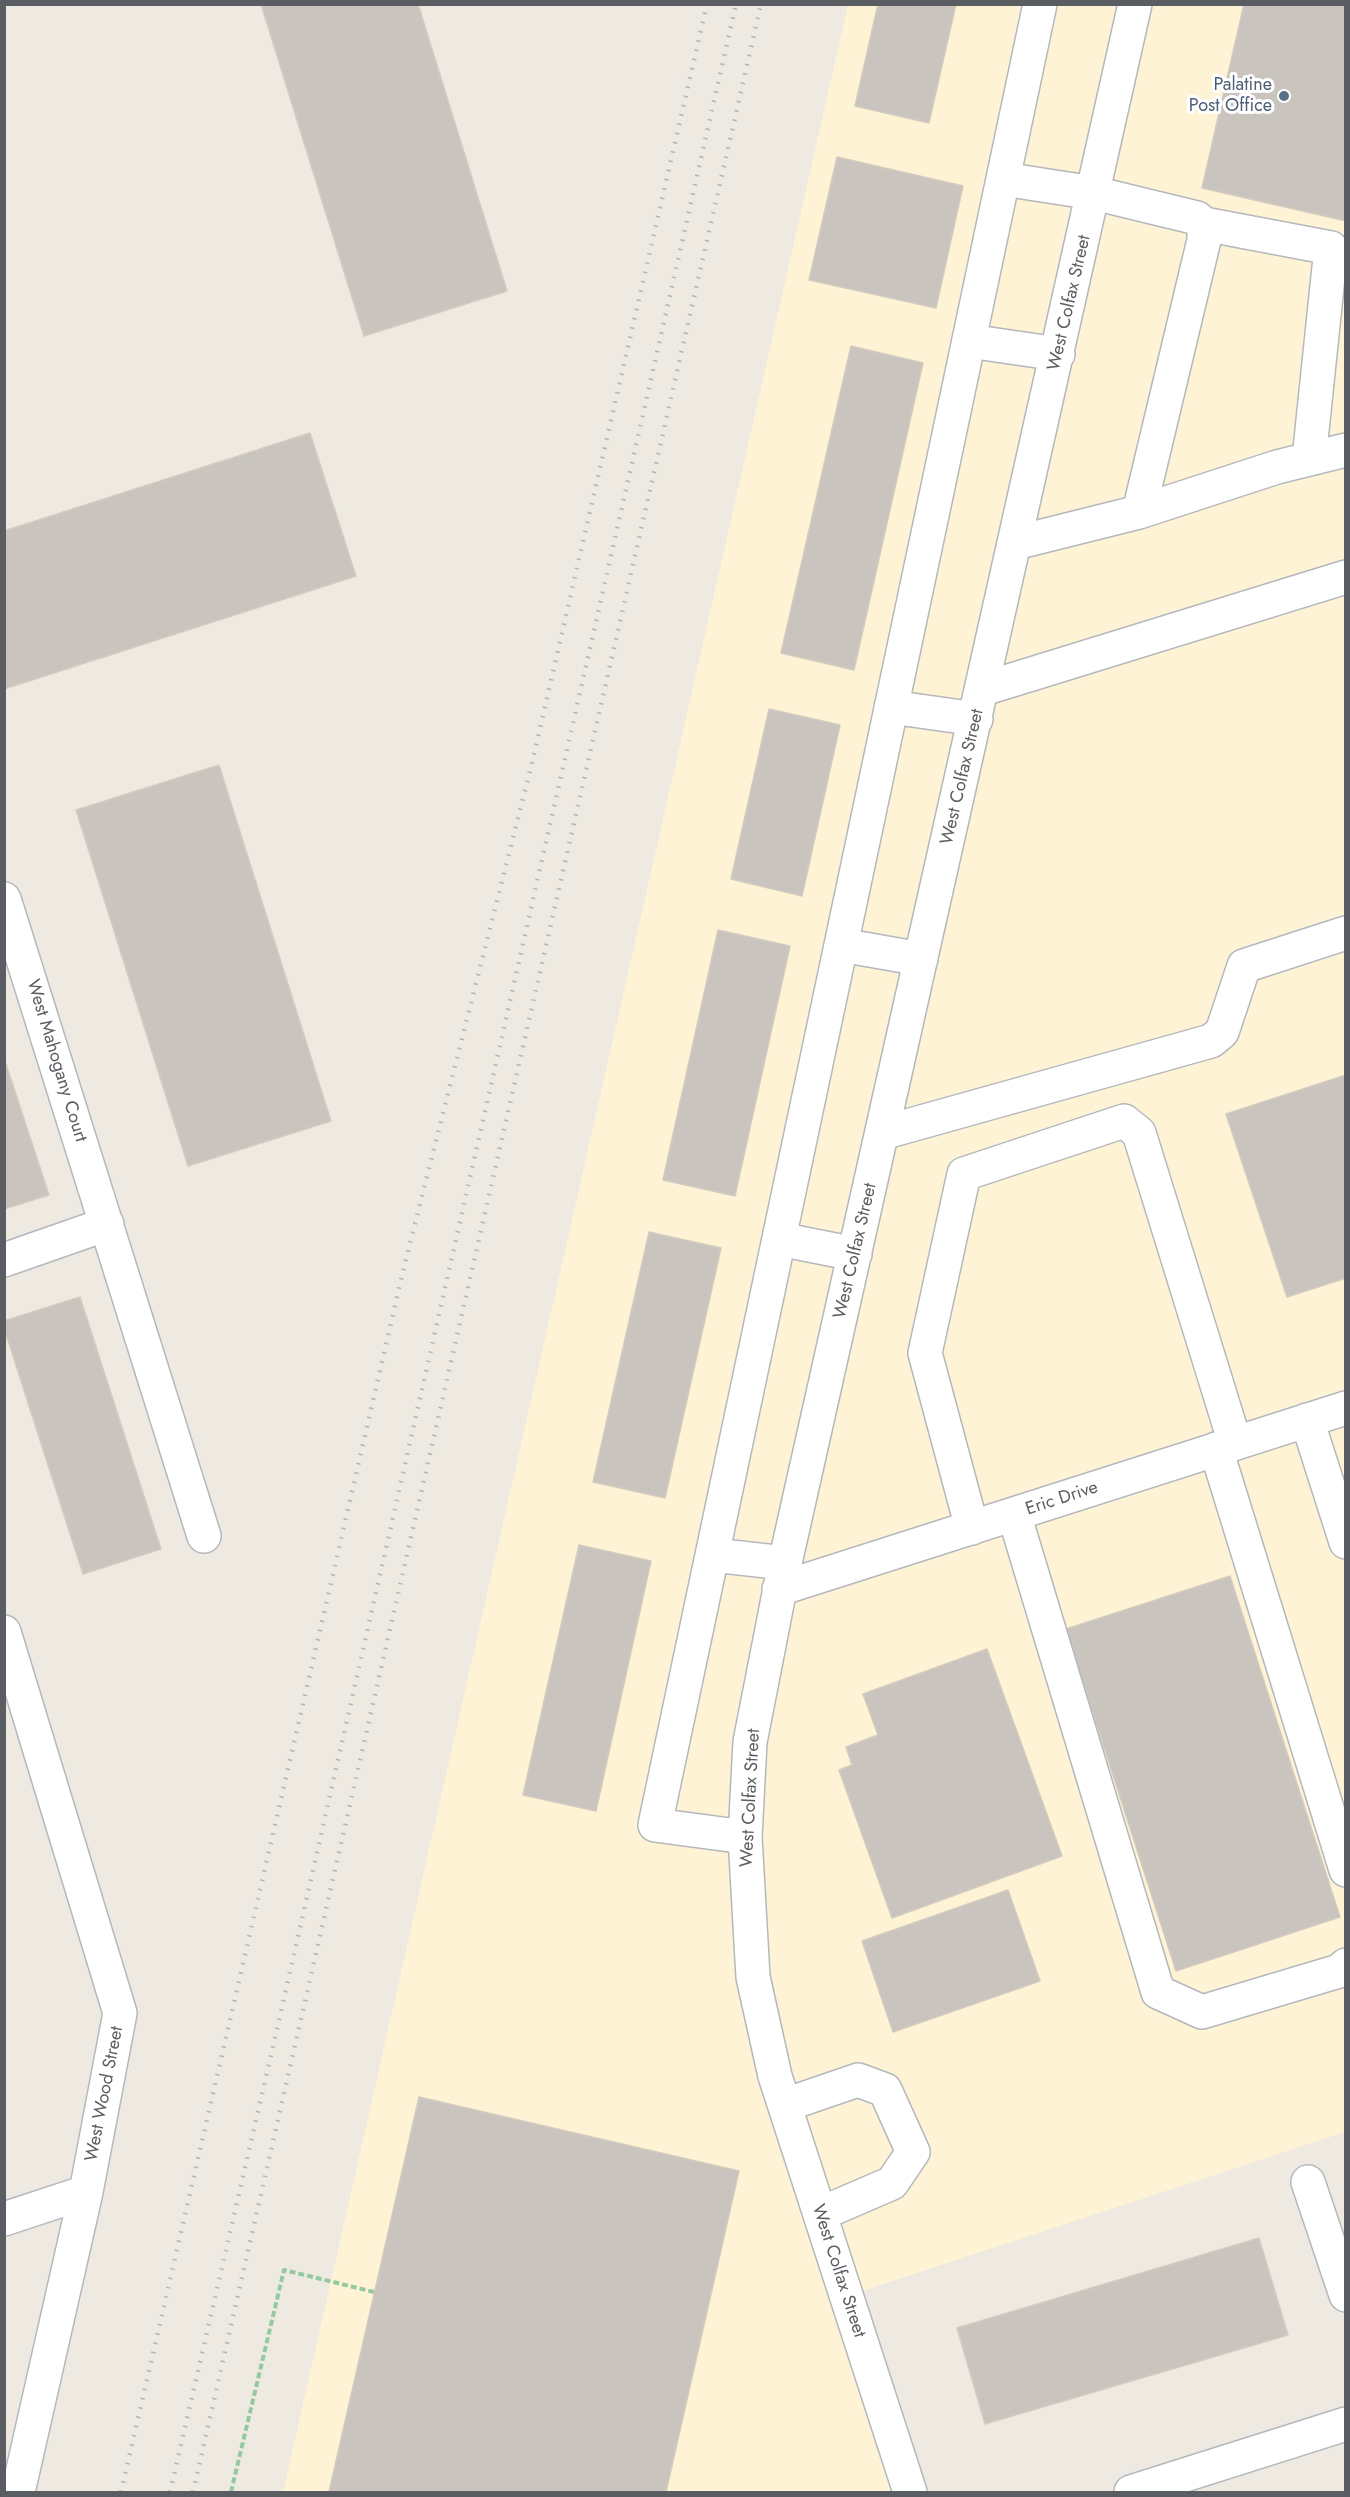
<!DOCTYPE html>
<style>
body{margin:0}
#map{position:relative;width:1350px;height:2497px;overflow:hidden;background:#eeeae1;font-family:Jost,sans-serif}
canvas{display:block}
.frame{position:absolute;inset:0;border:6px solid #5a5e63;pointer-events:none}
</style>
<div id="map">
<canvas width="1350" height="2497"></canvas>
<div class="frame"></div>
</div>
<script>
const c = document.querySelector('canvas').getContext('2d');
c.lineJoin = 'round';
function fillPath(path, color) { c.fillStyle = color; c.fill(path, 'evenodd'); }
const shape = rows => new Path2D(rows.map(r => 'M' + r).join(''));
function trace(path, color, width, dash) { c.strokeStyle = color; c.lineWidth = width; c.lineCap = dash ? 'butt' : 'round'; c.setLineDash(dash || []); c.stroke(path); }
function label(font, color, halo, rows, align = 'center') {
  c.font = font + ' Jost,sans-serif'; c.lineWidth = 6; c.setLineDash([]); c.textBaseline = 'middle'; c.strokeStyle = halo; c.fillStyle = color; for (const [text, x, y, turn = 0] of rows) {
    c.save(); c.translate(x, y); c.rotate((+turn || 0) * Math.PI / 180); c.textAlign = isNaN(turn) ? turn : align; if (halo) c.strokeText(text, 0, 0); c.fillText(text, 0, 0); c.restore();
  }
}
const commercial = shape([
 [848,5,1345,5,1345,2132,847,2296,910,2492,283,2492]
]);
const building = shape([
 [261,4,418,4,507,291,364,336,261,4],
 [878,4,956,4,929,123,855,106,878,4],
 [1244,4,1346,4,1346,221,1202,188,1244,4],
 [837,157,963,186,936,308,809,280,837,157],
 [851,346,923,363,854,670,781,653,851,346],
 [310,433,356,576,4,689,4,531,310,433],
 [769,709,840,725,802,896,731,879,769,709],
 [219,765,331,1121,188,1166,76,810,219,765],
 [718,930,790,946,735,1196,663,1180,718,930],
 [4,1058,49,1195,4,1209,4,1058],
 [1346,1075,1346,1278,1287,1297,1226,1114,1346,1075],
 [649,1232,721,1248,665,1498,593,1482,649,1232],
 [80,1297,161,1549,83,1574,4,1328,4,1321,80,1297],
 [579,1545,651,1561,596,1811,523,1795,579,1545],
 [1230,1576,1340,1917,1176,1971,1066,1629,1230,1576],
 [987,1649,1062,1856,892,1918,839,1770,852,1765,846,1747,878,1735,863,1694,987,1649],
 [1008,1890,1040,1981,893,2032,862,1941,1008,1890],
 [419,2097,739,2171,666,2492,329,2492,419,2097],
 [1259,2238,1288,2335,985,2424,957,2328,1259,2238]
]);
const path = shape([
 [231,2492,284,2270,374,2292]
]);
const minor = shape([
 [1003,179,1094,193,1197,218,1204,224,1204,240,1139,512],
 [1204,224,1331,248,1309,459],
 [969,341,1058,354],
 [1015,543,1139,512,1277,467,1346,450],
 [983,689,1346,577],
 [891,707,976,719],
 [4,899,204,1536],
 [841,945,921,959],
 [882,1133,1211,1041,1222,1032,1244,966,1346,933],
 [779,1239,855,1254],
 [4,1260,107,1224],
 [1307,1420,1346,1542],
 [1216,1449,1346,1870],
 [1014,1514,1158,1992,1202,2012,1339,1971,1346,1965],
 [972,1528,925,1353,964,1174,1124,1121,1139,1133,1235,1443],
 [713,1555,785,1563],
 [779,1589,1346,1408],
 [4,1632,120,2013,86,2192,18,2492],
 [745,1837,655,1825,1040,4],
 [785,2105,858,2080,885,2090,913,2152,892,2183,820,2214],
 [1308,2182,1346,2295],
 [4,2219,86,2192],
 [910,2492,775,2076,753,1977,745,1837,750,1742,785,1563,1135,4],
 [1131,2492,1346,2424]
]);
const rail = shape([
 [121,2492,403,1271,532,763,707,4],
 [170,2492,275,2038,736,4],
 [193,2492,761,4]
]);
const markers = [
 [1284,96,6,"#5c6f8a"]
];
const serviceNames = [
 ["Palatine",1272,86],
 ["Post Office",1272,107]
];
const streetNames = [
 ["West Colfax Street",1070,303,-77],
 ["West Colfax Street",963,777,-77],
 ["West Mahogany Court",56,1061,73],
 ["West Colfax Street",856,1251,-77],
 ["Eric Drive",1062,1499,-18],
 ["West Colfax Street",751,1798,-87],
 ["West Wood Street",105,2094,-79],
 ["West Colfax Street",838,2271,72]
];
fillPath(commercial, '#fff3d5');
fillPath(building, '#c9c5be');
trace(building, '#d3cbbf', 1.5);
trace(minor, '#b4b8bd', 36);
trace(path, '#94c9a0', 4, [6, 3]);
trace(minor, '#fff', 33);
trace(rail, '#b3b4b4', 4.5, [1.5, 8]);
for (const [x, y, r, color] of markers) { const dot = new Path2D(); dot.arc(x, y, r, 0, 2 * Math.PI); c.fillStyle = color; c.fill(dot); trace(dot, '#fff', 2); }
label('18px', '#4e5e75', '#fff', serviceNames, 'right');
label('18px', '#5a5e63', '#fff', streetNames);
</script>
